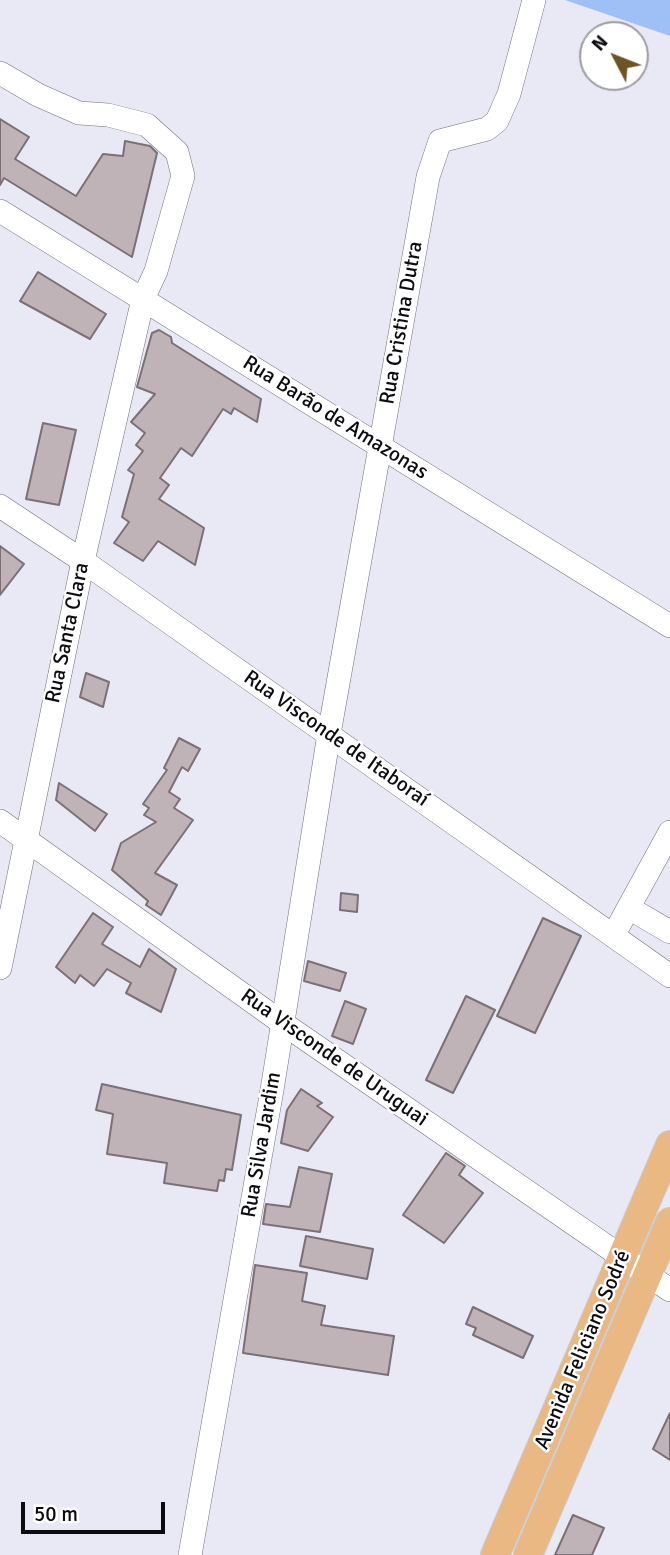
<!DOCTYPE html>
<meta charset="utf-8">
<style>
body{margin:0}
#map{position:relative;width:670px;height:1555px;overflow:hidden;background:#e9e9f5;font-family:Signika,sans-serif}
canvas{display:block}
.north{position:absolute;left:579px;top:21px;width:70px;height:70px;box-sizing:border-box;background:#fff;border:2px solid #9e9e9f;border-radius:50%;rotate:312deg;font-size:19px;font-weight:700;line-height:28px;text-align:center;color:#0c0c10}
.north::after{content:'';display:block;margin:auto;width:24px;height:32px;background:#6c5525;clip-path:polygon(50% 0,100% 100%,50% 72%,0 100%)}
.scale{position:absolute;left:21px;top:1502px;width:144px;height:32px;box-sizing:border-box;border:4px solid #0c0c10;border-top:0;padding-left:9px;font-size:21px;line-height:24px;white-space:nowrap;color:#0c0c10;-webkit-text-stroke:5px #fff;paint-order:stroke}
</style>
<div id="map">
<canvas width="670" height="1555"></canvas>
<div class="north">N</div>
<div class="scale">50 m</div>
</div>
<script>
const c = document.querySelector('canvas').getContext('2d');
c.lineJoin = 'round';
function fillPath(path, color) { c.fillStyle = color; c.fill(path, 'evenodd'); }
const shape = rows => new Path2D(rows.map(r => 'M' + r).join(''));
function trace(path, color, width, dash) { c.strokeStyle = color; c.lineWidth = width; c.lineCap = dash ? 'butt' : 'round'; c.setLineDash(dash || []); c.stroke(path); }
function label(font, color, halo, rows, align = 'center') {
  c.font = font + ' Signika,sans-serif'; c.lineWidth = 5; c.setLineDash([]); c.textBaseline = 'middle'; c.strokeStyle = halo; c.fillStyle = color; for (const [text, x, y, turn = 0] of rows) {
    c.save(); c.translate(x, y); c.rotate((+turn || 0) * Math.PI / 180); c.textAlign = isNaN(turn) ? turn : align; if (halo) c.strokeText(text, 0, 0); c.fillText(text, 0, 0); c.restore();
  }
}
const water = shape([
 [565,0,670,0,670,36]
]);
const building = shape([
 [0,119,29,137,15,159,76,196,103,154,123,156,125,141,150,146,157,153,132,257,4,178,0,185,0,119],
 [38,272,106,314,90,339,20,301,38,272],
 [159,330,171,337,172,343,261,399,257,422,234,408,231,414,223,409,192,456,181,448,160,478,169,485,159,499,204,528,195,565,158,541,143,561,114,543,129,522,122,517,134,474,128,470,143,451,136,445,145,433,131,422,155,394,137,387,152,333,159,330],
 [43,423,76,430,59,505,26,499,43,423],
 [0,546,24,564,0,595,0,546],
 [86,673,109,682,103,707,80,697,86,673],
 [179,738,200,749,188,771,182,767,169,792,180,799,174,808,193,820,155,873,177,885,161,915,146,905,148,901,112,870,121,843,156,822,144,815,149,808,143,804,167,770,164,768,179,738],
 [59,783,107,814,95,831,56,800,59,783],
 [341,893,358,895,357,912,340,910,341,893],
 [93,913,113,927,102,944,140,967,149,949,176,969,161,1012,126,993,131,983,107,969,94,986,80,975,75,983,56,967,93,913],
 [543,918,581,936,535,1033,497,1016,543,918],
 [308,961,346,973,340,991,304,981,308,961],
 [466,996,495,1010,453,1093,426,1080,466,996],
 [345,1001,366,1009,353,1044,332,1036,345,1001],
 [102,1084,241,1115,232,1170,226,1169,224,1181,219,1180,217,1191,164,1183,167,1163,107,1154,113,1114,96,1110,102,1084],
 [301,1089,322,1103,317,1106,333,1117,308,1151,281,1143,287,1110,301,1089],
 [446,1153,465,1166,459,1175,483,1193,444,1243,403,1215,446,1153],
 [299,1167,332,1174,320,1232,263,1224,266,1204,290,1207,299,1167],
 [306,1236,373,1249,367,1279,300,1266,306,1236],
 [255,1265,307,1273,302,1301,325,1306,321,1325,394,1336,388,1375,243,1353,255,1265],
 [473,1307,533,1336,523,1358,473,1335,476,1328,466,1324,473,1307],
 [670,1413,670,1460,653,1449,670,1413],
 [573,1515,604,1528,592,1555,555,1555,573,1515]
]);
const minor = shape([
 [0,73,38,95,79,113,108,115,147,125,177,152,183,176,156,271,143,299,83,561,0,968],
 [0,211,670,626],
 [0,506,83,561,670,976],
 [0,821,281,1022,670,1290],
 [629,908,670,932],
 [613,936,670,832],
 [190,1555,272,1090,329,734,428,177,440,141,487,129,497,121,509,94,534,0]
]);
const major = shape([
 [495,1555,670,1145],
 [528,1555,670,1222]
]);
const streetNames = [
 ["Rua Cristina Dutra",402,323,-80],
 ["Rua Barão de Amazonas",335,418,32],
 ["Rua Santa Clara",68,633,-78],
 ["Rua Visconde de Itaboraí",336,739,35],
 ["Rua Visconde de Uruguai",334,1058,35],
 ["Rua Silva Jardim",262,1145,-80],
 ["Avenida Feliciano Sodré",583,1350,-67]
];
fillPath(water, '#9ec0f6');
fillPath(building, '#bfb3b8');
trace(building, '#7b7075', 2);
trace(minor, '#70707b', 24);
trace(major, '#cacaca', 30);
trace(minor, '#fff', 23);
trace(major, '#e9b883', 28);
label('21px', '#0c0c10', '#fff', streetNames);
</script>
